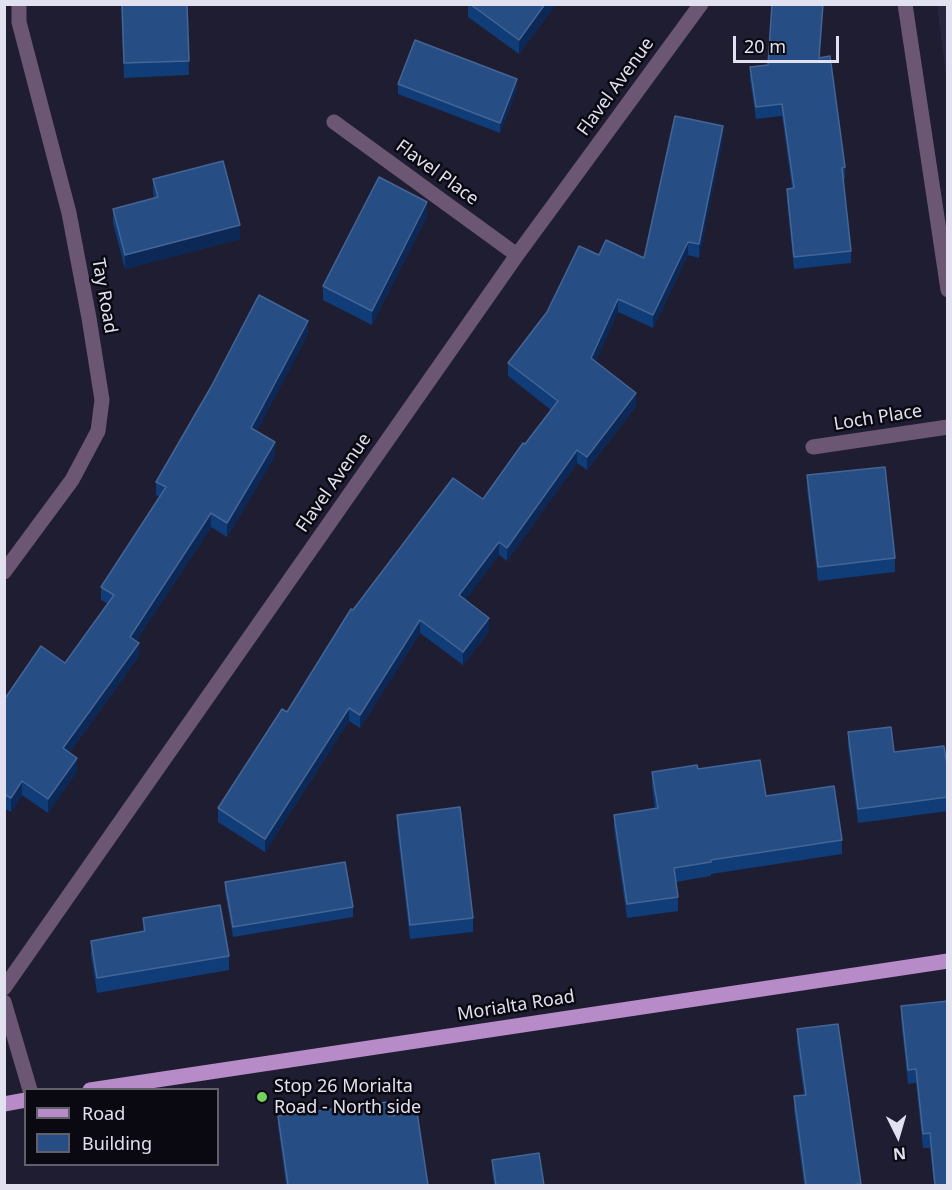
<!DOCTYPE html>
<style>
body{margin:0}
#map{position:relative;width:952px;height:1190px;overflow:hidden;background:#1f1d32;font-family:"Noto Sans",sans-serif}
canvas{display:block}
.frame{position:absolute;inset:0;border:6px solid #e1e1ef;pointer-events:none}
.legend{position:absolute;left:24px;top:1088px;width:195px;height:78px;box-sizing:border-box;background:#0a0912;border:2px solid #605f6a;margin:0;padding:8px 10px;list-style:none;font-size:18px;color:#e1e1ef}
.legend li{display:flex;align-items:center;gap:12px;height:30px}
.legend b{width:30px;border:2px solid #605f6a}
.north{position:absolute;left:868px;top:1106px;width:60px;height:60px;-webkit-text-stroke:4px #0a0912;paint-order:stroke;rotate:175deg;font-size:16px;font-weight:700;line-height:24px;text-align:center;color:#e1e1ef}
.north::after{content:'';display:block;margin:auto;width:21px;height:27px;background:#e1e1ef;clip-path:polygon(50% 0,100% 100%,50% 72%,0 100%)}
.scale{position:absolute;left:733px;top:36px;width:106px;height:27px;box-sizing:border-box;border:3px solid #e1e1ef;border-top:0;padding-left:8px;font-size:18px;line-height:21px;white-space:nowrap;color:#e1e1ef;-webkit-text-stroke:4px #0a0912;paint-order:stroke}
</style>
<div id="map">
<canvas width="952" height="1190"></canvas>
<div class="frame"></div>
<ul class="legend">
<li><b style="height:8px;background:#b78ac8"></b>Road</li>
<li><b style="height:16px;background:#264e84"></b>Building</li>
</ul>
<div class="north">N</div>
<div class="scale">20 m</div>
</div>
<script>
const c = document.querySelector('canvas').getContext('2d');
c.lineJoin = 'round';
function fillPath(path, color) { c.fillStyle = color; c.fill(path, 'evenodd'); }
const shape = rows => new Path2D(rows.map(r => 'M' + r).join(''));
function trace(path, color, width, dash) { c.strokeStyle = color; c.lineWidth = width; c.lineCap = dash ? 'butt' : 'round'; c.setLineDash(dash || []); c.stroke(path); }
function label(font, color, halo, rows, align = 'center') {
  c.font = font + ' "Noto Sans",sans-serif'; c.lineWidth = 5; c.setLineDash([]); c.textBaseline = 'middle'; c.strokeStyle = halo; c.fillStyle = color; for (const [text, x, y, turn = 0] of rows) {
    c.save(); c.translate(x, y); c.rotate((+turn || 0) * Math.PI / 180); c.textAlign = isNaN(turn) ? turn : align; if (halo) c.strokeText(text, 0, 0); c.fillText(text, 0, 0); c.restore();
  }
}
const built = shape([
 [937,5,947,5,947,82]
]);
const minor = shape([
 [905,4,948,290],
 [334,122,517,255],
 [813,447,948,427],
 [4,572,72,480,98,431,102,400,89,318,69,213,19,22,19,4],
 [4,988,517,255,701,4],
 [4,1002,30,1090]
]);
const major = shape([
 [90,1090,948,961],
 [4,1104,26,1100]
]);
const wall = shape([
 [121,4,187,4,189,75,124,78],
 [468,4,556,4,519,54,468,17],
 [820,58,845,167,845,179,843,179,851,251,851,263,794,269,787,201,787,189,792,188,782,116,756,119,750,79,750,67],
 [398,84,517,89,500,133,398,94],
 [723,139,699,258,688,255,653,328,618,312,595,362,636,406,587,470,577,463,507,561,499,555,465,600,489,631,463,665,420,633,360,728,349,721,265,852,218,822,218,808,287,712,353,610,483,499,551,410,508,376,508,363,599,255,644,258],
 [153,179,240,239,125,269,113,223,113,209,154,198,153,193],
 [427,216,372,325,323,300,323,286],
 [308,334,256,432,275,456,227,537,211,527,136,641,139,656,69,753,77,771,48,813,22,795,11,812,4,808,4,700,65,663,108,604,101,600,101,587,160,497,156,495,156,482],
 [807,475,895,558,895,572,818,581,807,489],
 [848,732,894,752,948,772,948,811,858,823,848,746],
 [698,769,766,796,842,840,842,854,711,874,711,876,676,882,678,897,678,911,627,918,614,829,614,815,655,809,652,786,652,772],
 [397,815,473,918,473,932,410,939,397,829],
 [225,882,353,907,353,917,233,937,225,892],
 [143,918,229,956,229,970,97,993,91,955,91,941,143,932],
 [901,1006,948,1185,934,1185,930,1148,923,1148,916,1083,908,1084,901,1020],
 [838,1024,861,1185,804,1185,794,1111,794,1096,804,1095,797,1044,797,1029],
 [278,1116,389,1116,428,1185,286,1185,278,1126],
 [492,1160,544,1185,494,1185,492,1170]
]);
const shadedWall = shape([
 [545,4,556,4,519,54,519,40],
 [823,4,819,70,819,58],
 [517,79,517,89,500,133,500,123],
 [723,126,723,139,699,258,699,244],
 [427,202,427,216,372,325,372,311],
 [240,225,240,239,125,269,125,255],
 [688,242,688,255,653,328,653,315],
 [618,299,618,312,591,371,591,358],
 [308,321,308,334,251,442,251,428],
 [636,393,636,406,587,470,587,457],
 [275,442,275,456,227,537,227,523],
 [577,450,577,463,507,561,507,548],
 [211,513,211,527,130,650,130,637],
 [499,542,499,555,459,609,459,595],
 [489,618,489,631,463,665,463,652],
 [420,620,420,633,360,728,360,715],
 [139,643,139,656,63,761,63,748],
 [349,708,349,721,265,852,265,839],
 [77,758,77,771,48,813,48,799],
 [22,781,22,795,11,812,11,798]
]);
const building = shape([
 [122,4,187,4,189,61,124,63,122,4],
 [470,4,545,4,519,40,470,4],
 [772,4,823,4,819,58,830,56,845,167,842,168,851,251,794,257,787,189,794,188,782,104,756,107,750,67,768,65,772,4],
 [415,40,517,79,500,123,398,84,415,40],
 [675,116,723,126,699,244,688,242,653,315,618,299,591,358,636,393,587,457,577,450,507,548,499,542,459,595,489,618,463,652,420,620,360,715,349,708,265,839,218,808,282,709,287,712,351,609,353,610,453,478,483,499,523,443,525,444,558,401,508,363,547,312,579,246,599,255,606,240,644,258,675,116],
 [223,161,240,225,125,255,113,209,158,197,153,179,223,161],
 [379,177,427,202,372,311,323,286,379,177],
 [259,295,308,321,251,428,275,442,227,523,211,513,130,637,139,643,63,748,77,758,48,799,22,781,11,798,4,794,4,700,41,646,65,663,114,595,101,587,166,487,156,482,211,387,259,295],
 [885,467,895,558,818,567,807,475,885,467],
 [891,727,894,752,944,746,948,772,948,797,858,809,848,732,891,727],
 [760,760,766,796,834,786,842,840,711,860,711,862,674,868,678,897,627,904,614,815,658,808,652,772,697,765,698,769,760,760],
 [460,807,473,918,410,925,397,815,460,807],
 [345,862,353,907,233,927,225,882,345,862],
 [220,905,229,956,97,978,91,941,145,931,143,918,220,905],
 [948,1001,948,1185,935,1185,930,1133,923,1134,916,1069,908,1070,901,1006,948,1001],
 [838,1024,861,1184,849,1185,806,1185,794,1096,806,1095,797,1029,838,1024],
 [386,1102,389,1116,417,1112,428,1185,288,1185,278,1116,386,1102],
 [539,1153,544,1185,496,1185,492,1160,539,1153]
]);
const markers = [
 [262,1097,6,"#73d25d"]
];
const streetNames = [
 ["Flavel Avenue",616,87,-54],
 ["Flavel Place",437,173,36],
 ["Tay Road",104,296,80],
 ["Loch Place",878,418,-9],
 ["Flavel Avenue",334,483,-55],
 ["Morialta Road",516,1006,-9]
];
const poiNames = [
 ["Stop 26 Morialta",274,1087],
 ["Road - North side",274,1108]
];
fillPath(built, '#282540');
trace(minor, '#6b5673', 15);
trace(major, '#b78ac8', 15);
fillPath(wall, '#103c77');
fillPath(shadedWall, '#0c2856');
fillPath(building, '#264e84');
trace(building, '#446595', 1.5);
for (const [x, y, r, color] of markers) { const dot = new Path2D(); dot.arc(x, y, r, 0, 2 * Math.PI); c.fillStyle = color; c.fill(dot); trace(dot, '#0a0912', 2); }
label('18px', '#e1e1ef', '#0a0912', streetNames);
label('18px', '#e1e1ef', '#0a0912', poiNames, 'left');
</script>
